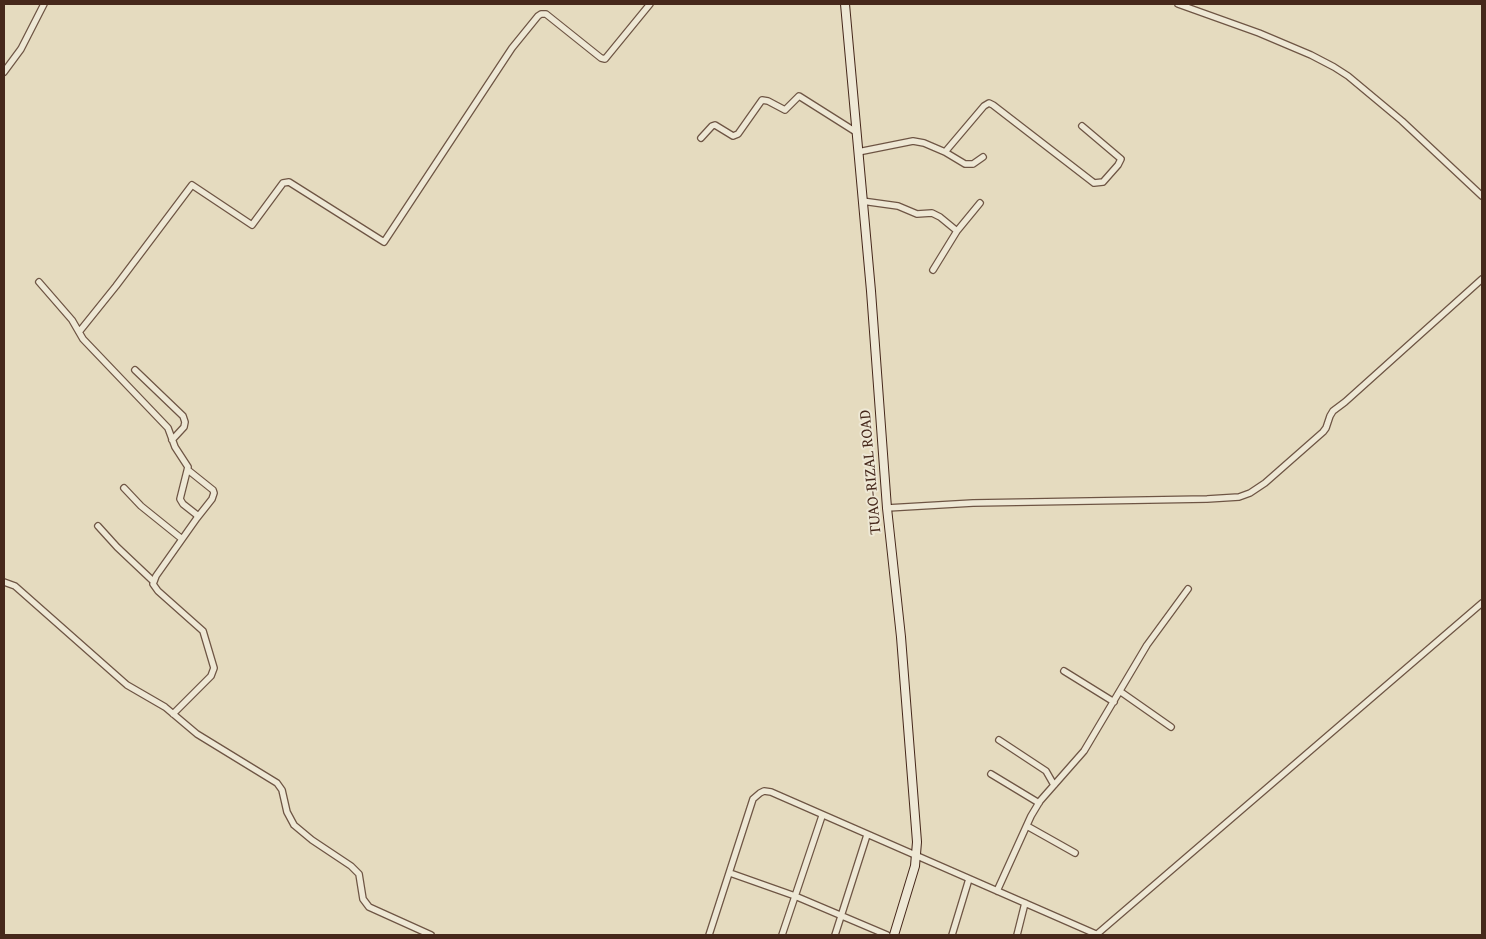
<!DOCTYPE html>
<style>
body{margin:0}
#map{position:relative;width:1486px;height:939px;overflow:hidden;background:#e5dbbf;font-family:"Gentium Book Plus",serif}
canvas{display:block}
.frame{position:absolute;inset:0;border:5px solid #46281b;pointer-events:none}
</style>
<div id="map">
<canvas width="1486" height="939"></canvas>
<div class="frame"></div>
</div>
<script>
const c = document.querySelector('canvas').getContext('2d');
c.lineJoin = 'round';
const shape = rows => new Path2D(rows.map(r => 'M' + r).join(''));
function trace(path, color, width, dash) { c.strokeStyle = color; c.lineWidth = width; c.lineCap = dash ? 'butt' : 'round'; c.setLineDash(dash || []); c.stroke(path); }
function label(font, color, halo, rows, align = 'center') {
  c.font = font + ' "Gentium Book Plus",serif'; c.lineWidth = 4; c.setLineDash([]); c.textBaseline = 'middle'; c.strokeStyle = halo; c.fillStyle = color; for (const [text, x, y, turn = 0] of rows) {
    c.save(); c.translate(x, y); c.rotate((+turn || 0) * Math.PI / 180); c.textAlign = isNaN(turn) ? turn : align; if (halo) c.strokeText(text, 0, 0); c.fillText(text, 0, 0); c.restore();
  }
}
const street = shape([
 [1178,4,1259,33,1311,55,1334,67,1348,76,1402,121,1482,196],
 [4,72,21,49,44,4],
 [701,138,712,126,715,125,733,136,738,134,762,100,768,101,785,110,799,96,856,132],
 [858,152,913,141,924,143,945,152,965,164,973,164,983,157],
 [945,152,984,106,989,103,993,105,1094,183,1103,182,1118,165,1121,159,1082,126],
 [862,201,898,206,917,214,932,213,940,217,957,231],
 [933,270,957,231,980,203],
 [39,282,72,320,83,339,168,428,175,447,188,467,180,499,183,504,197,515,197,518,156,576,153,584,158,591,203,631,214,668,211,676,173,714],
 [79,332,116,286,192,185,252,225,283,183,289,182,384,242,512,48,538,16,541,14,546,14,601,58,605,59,650,4],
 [135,370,183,416,185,422,184,427,172,440],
 [188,470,213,490,214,493,212,499,197,518],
 [124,488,141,506,182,539],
 [887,508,973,503,1207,499,1239,497,1250,493,1265,483,1323,432,1326,428,1330,416,1333,411,1345,402,1482,279],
 [98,526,117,547,153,581],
 [4,582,15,586,127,685,165,707,197,734,277,783,282,790,287,812,294,825,312,840,351,866,359,874,363,899,369,907,431,935],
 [1064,671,1114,702],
 [1121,692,1171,727],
 [999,740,1046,771,1054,785],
 [991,774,1039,803],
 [1027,826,1075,853],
 [730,873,795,896,887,935],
 [997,891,1031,816,1040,801,1084,751,1147,645,1188,589],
 [709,935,753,799,760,793,764,791,771,792,1098,935],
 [782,935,822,816],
 [835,935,867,835],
 [952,935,969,879],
 [1017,935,1025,903],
 [1096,935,1482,603]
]);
const secondary = shape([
 [845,4,871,291,887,508,901,637,917,842,915,866,894,935]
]);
const streetNames = [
 ["TUAO-RIZAL ROAD",871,472,-95]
];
trace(street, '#6e5544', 8);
trace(secondary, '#46281b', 10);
trace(street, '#eee8d5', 5.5);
trace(secondary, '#eee8d5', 8);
label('16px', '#46281b', '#eee8d5', streetNames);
</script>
